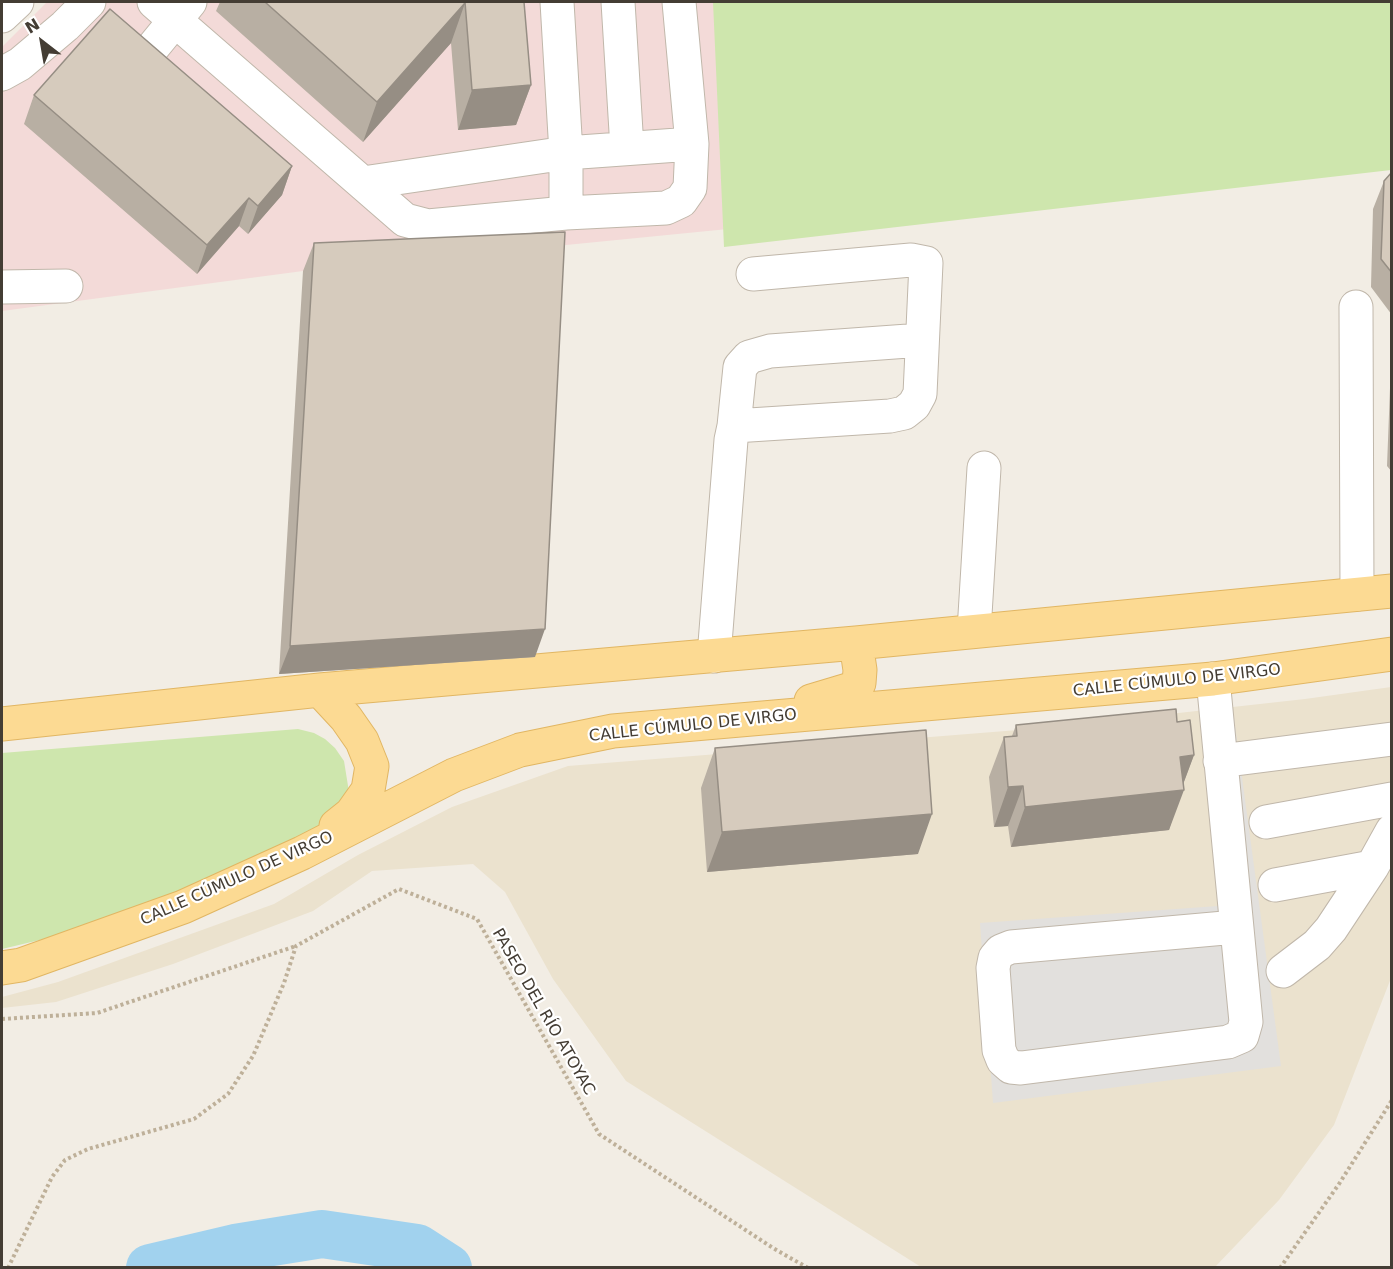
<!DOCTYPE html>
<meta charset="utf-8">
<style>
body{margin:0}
#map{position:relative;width:1393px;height:1269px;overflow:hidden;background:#f2ede4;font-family:"DejaVu Sans",sans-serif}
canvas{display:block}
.frame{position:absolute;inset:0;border:3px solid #443d34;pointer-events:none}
.north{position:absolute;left:12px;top:12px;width:60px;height:60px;-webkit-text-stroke:4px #fff;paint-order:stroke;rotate:329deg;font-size:16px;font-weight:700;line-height:24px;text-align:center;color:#443d34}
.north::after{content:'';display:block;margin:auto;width:21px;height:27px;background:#443d34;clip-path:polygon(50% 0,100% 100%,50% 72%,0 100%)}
</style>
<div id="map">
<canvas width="1393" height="1269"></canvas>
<div class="frame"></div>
<div class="north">N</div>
</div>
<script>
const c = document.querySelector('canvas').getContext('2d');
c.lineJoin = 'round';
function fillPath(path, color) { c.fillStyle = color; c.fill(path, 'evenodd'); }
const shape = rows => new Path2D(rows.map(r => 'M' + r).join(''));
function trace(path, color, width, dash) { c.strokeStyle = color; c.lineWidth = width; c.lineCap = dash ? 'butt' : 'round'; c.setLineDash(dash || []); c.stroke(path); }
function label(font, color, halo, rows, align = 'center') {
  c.font = font + ' "DejaVu Sans",sans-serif'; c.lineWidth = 4.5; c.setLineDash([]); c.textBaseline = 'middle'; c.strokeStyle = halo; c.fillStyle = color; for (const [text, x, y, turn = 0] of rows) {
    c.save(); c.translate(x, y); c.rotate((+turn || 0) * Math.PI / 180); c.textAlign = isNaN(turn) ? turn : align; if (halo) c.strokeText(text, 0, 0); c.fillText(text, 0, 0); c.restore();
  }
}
const education = shape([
 [1391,687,1391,978,1334,1125,1279,1200,1215,1267,921,1267,626,1081,553,979,505,892,473,864,372,871,313,911,173,964,56,1002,2,1008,2,997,58,982,274,904,358,855,452,807,568,766,1043,728,1305,699]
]);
const medical = shape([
 [47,2,716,2,728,229,303,271,2,311,2,47]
]);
const green = shape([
 [713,2,1391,2,1391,170,724,247],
 [298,729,314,733,325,739,335,748,344,761,349,792,326,822,304,836,191,887,65,934,2,949,2,753]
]);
const parking = shape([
 [1234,718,1281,1066,993,1103,980,923,1218,906,1203,725]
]);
const river = shape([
 [150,1268,235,1248,322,1234,417,1248,448,1268]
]);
const path = shape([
 [2,1019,97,1013,296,946],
 [8,1268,52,1177,65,1160,88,1149,194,1119,228,1094,253,1056,284,983,296,946,399,889,477,919,599,1134,773,1248,808,1268],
 [1280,1268,1339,1184,1392,1100]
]);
const minor = shape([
 [154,2,405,220,428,226,566,213,666,208,681,201,690,188,692,144,679,2],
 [557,2,566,153,566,213],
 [618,2,627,148],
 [2,16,17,2],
 [140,63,190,2],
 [2,74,20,64,65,26,89,2],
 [363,183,566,153,692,144],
 [2,287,66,286],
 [1356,307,1357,594],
 [734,426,740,367,749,357,770,351,922,340],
 [974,631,984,468],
 [714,656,731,440,734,426,890,416,904,413,914,405,920,394,926,263,911,260,753,274],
 [1213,679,1246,1022,1242,1036,1228,1042,1021,1068,1011,1067,1003,1060,999,1050,993,968,995,958,1001,951,1011,947,1236,927],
 [1220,761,1392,739],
 [1266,822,1392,799],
 [1275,885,1372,867],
 [1283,971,1317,945,1331,929,1372,867,1392,831]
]);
const major = shape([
 [320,690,346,718,362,741,372,766,368,790,351,814,336,826],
 [811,701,851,689,859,683,860,670,856,643],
 [2,724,320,690,856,643,1392,591],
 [2,968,21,965,183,907,302,853,454,775,520,750,613,731,1213,679,1392,654]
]);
const wall = shape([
 [220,2,524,2,531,85,516,125,458,130,451,43,363,142,216,11],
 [34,95,292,166,282,195,248,234,239,226,197,274,24,124],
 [1392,172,1392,315,1371,287,1373,209,1384,181],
 [314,243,535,657,279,674,303,271],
 [1392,383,1392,472,1387,466,1390,388],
 [1177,722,1194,755,1183,784,1169,830,1011,847,1008,826,994,827,989,777,1004,737,1012,736,1016,725],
 [715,748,918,854,707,872,701,788]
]);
const shadedWall = shape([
 [465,3,451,43,363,142,377,102],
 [531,85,516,125,458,130,472,90],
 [292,166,282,195,248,234,258,206],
 [249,198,239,226,197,274,207,245],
 [545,629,535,657,279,674,290,646],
 [1194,755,1181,790,1184,790,1169,830,1011,847,1025,807,1180,757],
 [1023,786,1008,826,994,827,1008,787],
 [932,814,918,854,707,872,722,832]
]);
const building = shape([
 [265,2,463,2,465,3,377,102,265,2],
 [465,2,524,2,531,85,472,90,465,2],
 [110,9,292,166,258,206,249,198,207,245,34,95,110,9],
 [1392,172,1392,273,1381,259,1384,181,1392,172],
 [565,232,545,629,290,646,314,243,565,232],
 [1176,709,1177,722,1190,720,1194,755,1180,757,1184,790,1025,807,1023,786,1008,787,1004,737,1017,736,1016,725,1176,709],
 [926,730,932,814,722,832,715,748,926,730]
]);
const streetNames = [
 ["CALLE CÚMULO DE VIRGO",1177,681,-6],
 ["CALLE CÚMULO DE VIRGO",693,726,-6],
 ["CALLE CÚMULO DE VIRGO",237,879,-24],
 ["PASEO DEL RÍO ATOYAC",543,1012,60]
];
fillPath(education, '#ebe2ce');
fillPath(medical, '#f3dad8');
fillPath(green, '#cee6ad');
fillPath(parking, '#e2e0dd');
trace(river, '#a1d2ee', 48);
trace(minor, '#c0b7aa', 35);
trace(major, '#e1b663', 35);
trace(path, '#beb099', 4, [3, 3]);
trace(minor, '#fff', 33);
trace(major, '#fcda93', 33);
fillPath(wall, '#b8afa3');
fillPath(shadedWall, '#968e84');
fillPath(building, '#d6cbbd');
trace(building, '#968e84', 1.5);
label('16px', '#443d34', '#fff', streetNames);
</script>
